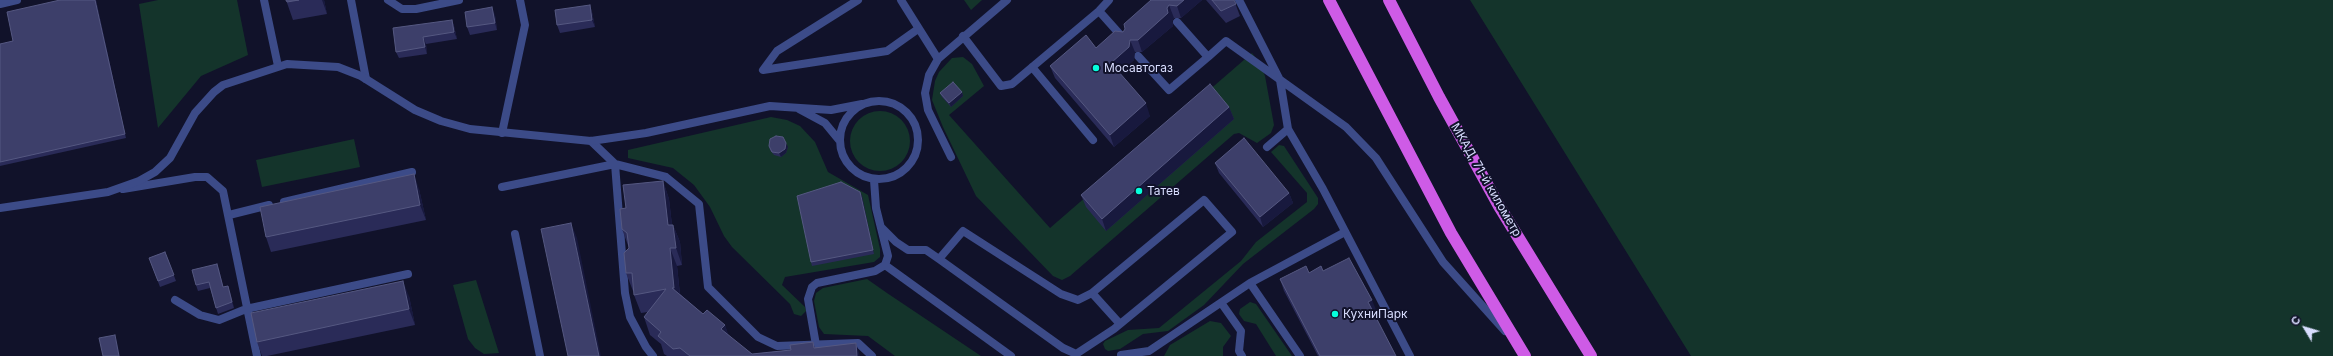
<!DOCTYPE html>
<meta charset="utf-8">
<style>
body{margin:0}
#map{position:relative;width:2333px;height:356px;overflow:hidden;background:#11122a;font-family:Inter,sans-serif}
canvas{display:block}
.north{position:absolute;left:2285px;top:308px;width:40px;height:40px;-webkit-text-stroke:3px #11122a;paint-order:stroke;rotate:308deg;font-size:11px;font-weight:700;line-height:16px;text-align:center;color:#d9deff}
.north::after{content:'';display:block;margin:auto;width:14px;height:18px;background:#d9deff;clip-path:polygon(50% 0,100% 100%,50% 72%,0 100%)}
</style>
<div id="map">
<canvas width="2333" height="356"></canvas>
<div class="north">С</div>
</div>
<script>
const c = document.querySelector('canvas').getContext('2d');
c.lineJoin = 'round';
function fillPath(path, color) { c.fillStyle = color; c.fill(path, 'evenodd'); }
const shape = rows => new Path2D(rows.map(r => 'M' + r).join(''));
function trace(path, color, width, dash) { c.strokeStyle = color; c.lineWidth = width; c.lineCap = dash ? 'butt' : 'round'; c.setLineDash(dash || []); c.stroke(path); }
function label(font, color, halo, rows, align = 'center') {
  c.font = font + ' Inter,sans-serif'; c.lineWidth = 4; c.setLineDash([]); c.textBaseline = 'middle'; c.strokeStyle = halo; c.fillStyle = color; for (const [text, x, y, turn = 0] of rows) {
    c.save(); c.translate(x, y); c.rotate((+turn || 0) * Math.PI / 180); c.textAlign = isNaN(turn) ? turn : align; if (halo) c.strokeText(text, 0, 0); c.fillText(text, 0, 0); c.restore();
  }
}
const green = shape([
 [158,0,237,0,248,55,201,76,158,128,139,4],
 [964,0,982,0,971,10],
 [1470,0,2333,0,2333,356,1691,356],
 [1252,53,1259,62,1265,76,1274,125,1271,133,1257,143,1239,133,1234,134,1070,276,1062,280,1053,276,976,196,943,127,932,100,935,81,939,72,952,58,963,57,972,64,984,86,949,115,1050,228],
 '850 141a30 30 0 1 1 60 0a30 30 0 1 1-60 0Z',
 [771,117,787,120,800,126,815,142,828,172,868,195,880,249,880,257,874,262,785,277,782,285,805,307,806,311,801,316,794,314,790,304,732,247,724,236,710,207,694,185,673,168,628,158,628,150],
 [354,139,360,167,262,187,256,160],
 [1279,145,1284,146,1318,198,1318,204,1314,209,1243,264,1204,305,1168,331,1143,334,1120,349,1108,351,1105,349,1103,344,1105,341,1128,330,1159,328,1241,261,1256,242,1307,202,1307,193,1271,152],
 [867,279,887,293,981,356,895,356,868,336,824,334,819,327,814,301,816,293,823,288],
 [476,280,499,353,484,354,475,348,468,339,453,285],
 [1250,302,1256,304,1292,356,1276,356,1256,324,1244,321,1239,314,1240,309],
 [1210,321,1221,323,1231,336,1223,347,1223,356,1164,356,1170,345]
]);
const service = shape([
 [264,0,278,66],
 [351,0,366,79],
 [388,0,402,9,416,9,459,0],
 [858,0,777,51,763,70,887,51,918,29],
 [901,0,938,59],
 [1239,0,1280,80,1288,129,1323,189,1410,356],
 [0,4,17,0],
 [1099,11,1124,39],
 [1177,22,1208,57,1226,41,1346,127,1376,158,1443,262,1505,331],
 [963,36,1001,86,1012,84,1099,11,1109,0],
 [1138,56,1169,90,1208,57],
 [1032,67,1093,140],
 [502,133,525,25,520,0],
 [1267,147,1288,129],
 [951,157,928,110,925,93,929,75,938,59,1007,0],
 [502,187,615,164,591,141],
 [123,189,195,177,207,177,223,191,257,356],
 [284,202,412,172],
 [229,215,269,205],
 [881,227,896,242,908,250,926,250,939,259,1063,348,1076,354,1114,329,1232,232,1204,200,1092,293,1078,300,1061,294,963,231,939,259],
 [515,234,540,356],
 [885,265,1011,356],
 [1250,283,1300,356],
 [1092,293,1120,324],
 [175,300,200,315,219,320,246,309,408,274],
 [1222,304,1241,331,1239,351,1242,356],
 [816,345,808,299,812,287,817,283,875,271,885,265,888,256,876,208,874,180],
 [1121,355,1149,351,1250,283,1345,232],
 [653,356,646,347,630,317,625,293,615,164,666,177,699,204,708,287,758,337,777,346,858,343,872,356]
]);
const minor = shape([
 '840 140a39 39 0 1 1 78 0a39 39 0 1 1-78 0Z',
 [799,109,825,123,839,140],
 [0,208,108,192,139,181,155,172,170,158,195,113,214,92,223,85,287,64,338,67,361,76,415,110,441,121,470,129,591,141,646,133,770,106,831,110,862,104]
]);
const trunk = shape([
 [1329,0,1451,233,1525,356],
 [1389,0,1439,97,1499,206,1591,356]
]);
const wall = shape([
 [60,0,96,0,126,138,0,166,0,44,13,41],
 [286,0,324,0,327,14,293,20],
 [1151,0,1202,0,1181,18,1174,18,1172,21,1173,26,1142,52,1135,52,1134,60,1119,73,1150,116,1114,147,1055,78,1050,66,1096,48,1123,32],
 [1206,0,1234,0,1240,16,1226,23],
 [590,5,592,12,595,27,560,33,557,25],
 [495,15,497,30,470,35,467,27],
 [452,20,454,26,457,39,426,44,427,54,399,58,396,52],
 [962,92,963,96,951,107,942,97,940,93],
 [1229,107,1234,119,1106,231,1086,207,1081,195],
 [769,146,788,147,786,153,781,157,774,155,770,150],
 [1215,163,1289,193,1293,203,1263,227,1219,173],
 [663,181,669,199,672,225,673,225,680,242,682,265,677,266,680,294,703,314,725,325,728,335,752,354,791,350,813,342,815,348,860,356,667,356,664,354,661,344,650,335,644,317,648,312,641,313,634,295,634,291,633,291,626,273,629,248,622,229,626,208],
 [419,189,426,220,271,252,266,237],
 [860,192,862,196,874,254,812,266,811,262],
 [165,252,176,281,160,287,149,258],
 [219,269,223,287,230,292,234,308,218,314,210,288,198,291,196,285],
 [1323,271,1377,312,1374,314,1396,356,1318,356,1284,291,1280,279],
 [409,296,415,325,267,356,262,356,257,342]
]);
const shadedWall = shape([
 [95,0,96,0,126,138,125,134],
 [322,0,324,0,327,14],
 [1184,0,1202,0,1181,18,1177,6],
 [590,5,592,12,595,27,592,20],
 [1169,5,1174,18,1172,21,1173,26,1142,52,1138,40,1167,8],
 [492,7,495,15,497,30,495,23],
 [452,20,454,26,457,39,454,32],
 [423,37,426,44,427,54,425,47],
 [1130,40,1135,52,1134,60,1115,76,1111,63],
 [962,92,963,96,951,107,949,103],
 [1146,103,1150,116,1114,147,1110,135],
 [1229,107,1234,119,1106,231,1102,219],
 [786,143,788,147,786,153,781,157,779,153],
 [414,174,419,189,426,220,420,205],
 [663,181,669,199,674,243,668,225],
 [860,192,862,196,874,254,873,250],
 [1289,193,1293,203,1263,227,1260,217],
 [571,223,577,238,601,356,599,356],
 [673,225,680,242,682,265,676,248],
 [670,248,677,266,681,306,674,288],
 [217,264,219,269,225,293,223,287],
 [403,281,409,296,415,325,409,309],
 [228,286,230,292,234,308,232,302],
 [1372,300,1377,312,1373,315,1368,302],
 [725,325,731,342,721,329],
 [115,335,117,342,120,356,119,356],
 [856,343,860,356,857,356]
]);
const building = shape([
 [60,0,95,0,125,134,0,162,0,44,13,41,7,12,60,0],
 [286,0,299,0,287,2,286,0],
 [1151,0,1184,0,1177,6,1169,5,1167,8,1168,13,1138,40,1130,40,1129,47,1111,63,1146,103,1110,135,1050,66,1086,35,1096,48,1115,31,1123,32,1125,29,1124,24,1151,0],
 [1212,0,1234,0,1236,4,1221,11,1212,0],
 [590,5,592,20,557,25,555,10,590,5],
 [492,7,495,23,467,27,465,12,492,7],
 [452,20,454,32,423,37,425,47,396,52,393,28,452,20],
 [953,82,962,92,949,103,940,93,953,82],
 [1210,84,1229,107,1102,219,1081,195,1210,84],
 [776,136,783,137,786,143,785,149,779,153,772,152,769,146,770,139,776,136],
 [1244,138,1289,193,1260,217,1215,163,1244,138],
 [414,174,420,205,266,237,260,207,414,174],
 [663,181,668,225,673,225,676,248,670,248,674,288,672,288,703,314,707,310,725,325,721,329,752,354,791,350,790,345,813,342,814,348,856,343,857,356,690,356,680,348,673,349,658,336,661,332,644,317,666,289,634,295,632,273,626,273,624,253,629,248,627,233,622,229,620,209,626,208,623,185,663,181],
 [841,182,860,192,873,250,811,262,797,196,841,182],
 [571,223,599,356,568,356,541,229,571,223],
 [165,252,174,275,158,281,149,258,165,252],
 [1349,258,1372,300,1368,302,1396,356,1320,356,1280,279,1306,266,1309,273,1321,266,1323,271,1349,258],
 [217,264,223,287,228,286,232,302,216,308,209,282,196,285,192,270,217,264],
 [403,281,409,309,257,342,251,313,403,281],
 [115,335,119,356,103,356,99,338,115,335]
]);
const markers = [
 [1096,68,4,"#06fedc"],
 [1139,191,4,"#06fedc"],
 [1335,314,4,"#06fedc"]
];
const poiNames = [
 ["Мосавтогаз",1104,68],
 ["Татев",1147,191],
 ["КухниПарк",1343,314]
];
const streetNames = [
 ["МКАД, 71-й километр",1486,180,60]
];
fillPath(green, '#14342b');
trace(service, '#3c4b88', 8);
trace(minor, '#3c4b88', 8);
trace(trunk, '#ce5be6', 12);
fillPath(wall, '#2a2b58');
fillPath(shadedWall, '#18193e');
fillPath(building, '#3d3f6a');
trace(building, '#555881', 1);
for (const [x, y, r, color] of markers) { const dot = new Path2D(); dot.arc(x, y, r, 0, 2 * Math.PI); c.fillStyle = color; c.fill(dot); trace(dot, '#11122a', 1.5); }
label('12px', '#d9deff', '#11122a', poiNames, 'left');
label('12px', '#d9deff', '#11122a', streetNames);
</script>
